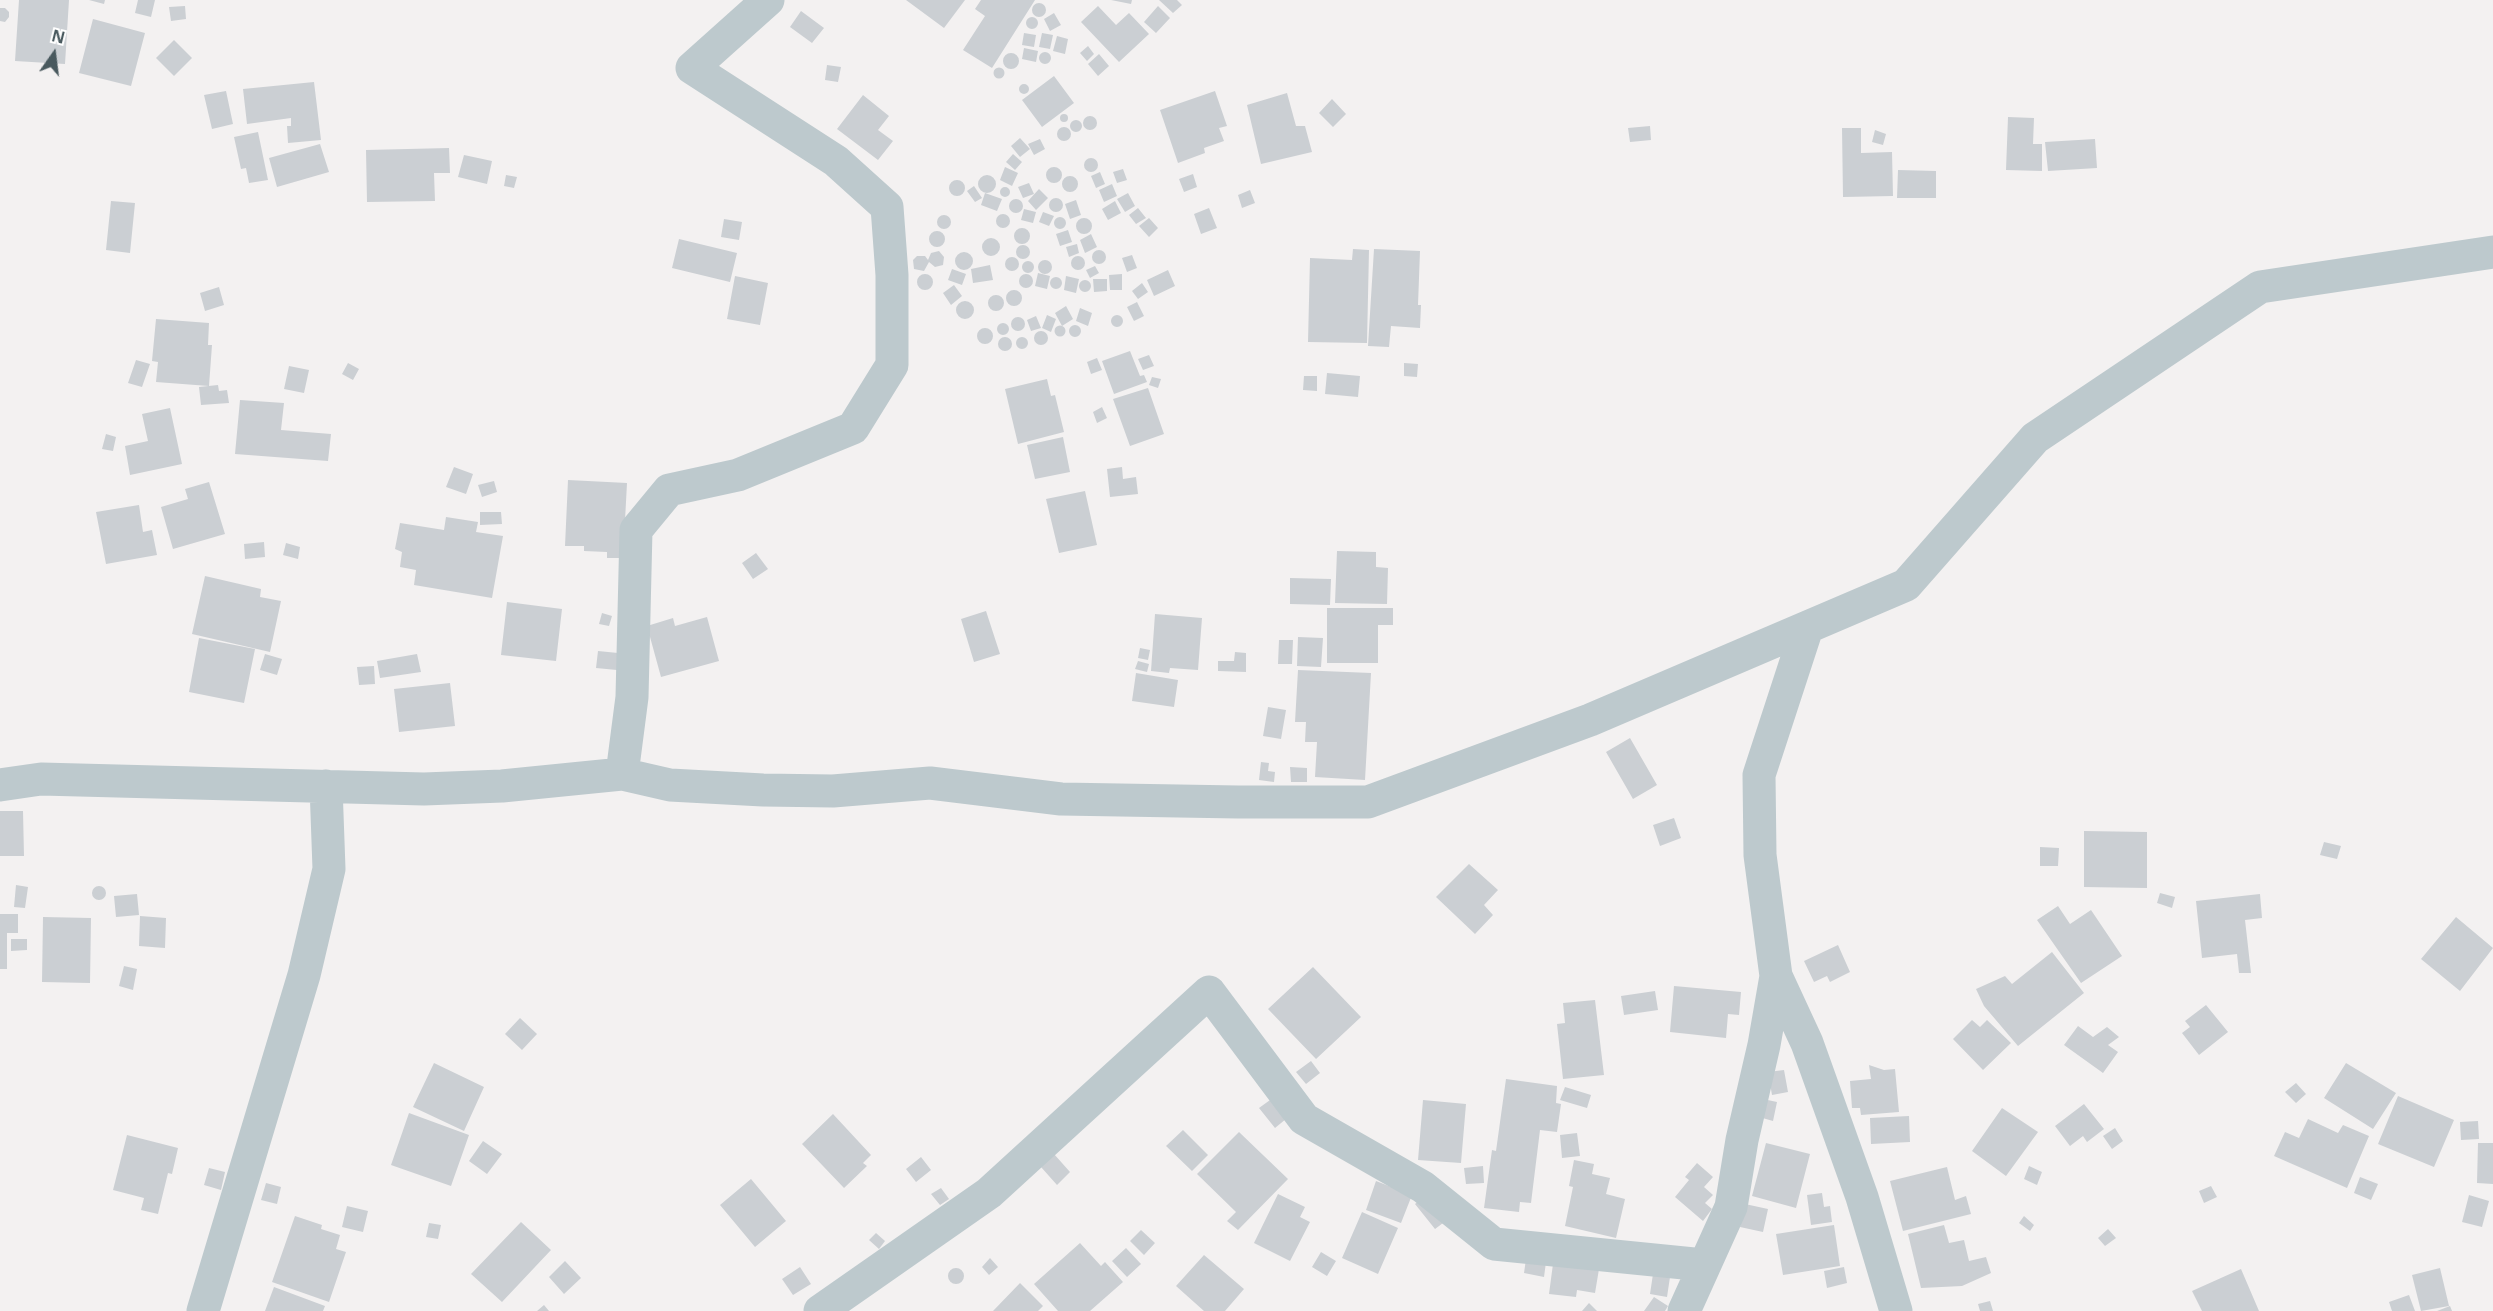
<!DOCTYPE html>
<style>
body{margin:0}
#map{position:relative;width:2493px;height:1311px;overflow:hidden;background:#f3f1f1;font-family:"Open Sans",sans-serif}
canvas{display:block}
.north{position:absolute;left:24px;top:24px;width:60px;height:60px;-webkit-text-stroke:4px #fff;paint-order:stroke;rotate:14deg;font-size:16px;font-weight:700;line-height:24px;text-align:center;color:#49595e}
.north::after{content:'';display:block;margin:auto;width:21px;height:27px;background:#49595e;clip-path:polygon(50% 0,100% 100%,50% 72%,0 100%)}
</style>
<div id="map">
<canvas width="2493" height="1311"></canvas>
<div class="north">N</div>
</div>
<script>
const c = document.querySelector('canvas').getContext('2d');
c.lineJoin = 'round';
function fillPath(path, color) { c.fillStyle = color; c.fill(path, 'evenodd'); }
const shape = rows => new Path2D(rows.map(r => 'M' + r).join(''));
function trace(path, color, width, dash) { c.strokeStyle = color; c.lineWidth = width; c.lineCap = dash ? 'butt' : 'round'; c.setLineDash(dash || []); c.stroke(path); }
const building = shape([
 [19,0,69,0,65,64,15,61],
 [89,0,105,0,104,4],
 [138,0,155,0,151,17,135,13],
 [906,0,965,0,944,28],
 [981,0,1035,0,992,68,963,50,985,16,975,9],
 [1111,0,1132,0,1131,4],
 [1159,0,1177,0,1182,5,1173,13],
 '1032 10a7 7 0 1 1 14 0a7 7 0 1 1-14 0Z',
 [185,6,186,19,171,21,169,7],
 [1098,6,1116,25,1129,13,1149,34,1119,62,1081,22],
 [1158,6,1170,18,1156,33,1144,22],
 [0,8,5,8,9,12,9,17,5,22,0,21],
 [801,11,824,28,812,43,790,27],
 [1054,13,1061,25,1050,31,1044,19],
 '1026 23a6 6 0 1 1 12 0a6 6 0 1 1-12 0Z',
 [93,19,145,33,131,86,79,73],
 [1024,33,1036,35,1034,47,1022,45],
 [1042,33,1053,35,1050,49,1039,47],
 [1057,36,1068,39,1065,54,1053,51],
 [174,40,192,58,174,76,156,58],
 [1088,46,1094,54,1087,61,1080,53],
 [1024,48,1038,51,1036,62,1022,59],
 '1039 58a6 6 0 1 1 12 0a6 6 0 1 1-12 0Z',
 '1003 61a8 8 0 1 1 16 0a8 8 0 1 1-16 0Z',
 [1099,54,1109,66,1098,76,1088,64],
 [827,65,841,67,838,82,825,80],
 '993.5 73a5.5 5.5 0 1 1 11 0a5.5 5.5 0 1 1-11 0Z',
 [1054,76,1074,103,1042,127,1022,100],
 [314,82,321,140,288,143,287,126,291,126,291,118,247,124,243,89],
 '1019 89a5 5 0 1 1 10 0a5 5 0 1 1-10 0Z',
 [226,91,233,124,212,129,204,95],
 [1215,91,1227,126,1219,128,1224,141,1204,148,1205,153,1178,163,1160,110],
 [1287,93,1296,126,1305,126,1312,152,1261,164,1247,105],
 [863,95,889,116,878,130,893,141,878,160,837,129],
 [1332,99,1346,114,1333,127,1319,113],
 '1060 118a4 4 0 1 1 8 0a4 4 0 1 1-8 0Z',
 '1083 123a7 7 0 1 1 14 0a7 7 0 1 1-14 0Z',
 [2008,117,2034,118,2033,144,2042,144,2042,171,2006,170],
 '1070 126a6 6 0 1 1 12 0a6 6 0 1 1-12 0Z',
 [1650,126,1651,140,1630,142,1628,128],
 '1057 134a7 7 0 1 1 14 0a7 7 0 1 1-14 0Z',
 [1842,128,1861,128,1861,153,1892,152,1893,196,1843,197],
 [1875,130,1886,134,1883,145,1872,142],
 [258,132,268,180,249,183,246,168,241,169,234,137],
 [1020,138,1030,149,1020,157,1011,146],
 [1040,139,1045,149,1034,155,1028,144],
 [2095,139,2097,168,2048,171,2045,142],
 [320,144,329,172,277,187,269,158],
 [449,148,450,173,434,173,435,201,367,202,366,150],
 [1013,154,1022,162,1015,170,1006,162],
 [464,155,492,161,487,184,458,177],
 '1084 165a7 7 0 1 1 14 0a7 7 0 1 1-14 0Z',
 [1005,167,1018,173,1012,186,1000,180],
 '1046 175a8 8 0 1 1 16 0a8 8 0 1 1-16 0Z',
 [1123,169,1127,180,1117,183,1113,172],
 [1898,170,1936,171,1936,198,1897,198],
 [1100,172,1105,184,1096,188,1091,176],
 [1193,174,1197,187,1184,192,1179,179],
 [506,175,517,177,514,188,504,186],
 '978 184a9 9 0 1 1 18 0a9 9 0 1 1-18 0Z',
 '1062 184a8 8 0 1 1 16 0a8 8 0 1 1-16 0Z',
 '949 188a8 8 0 1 1 16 0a8 8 0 1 1-16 0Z',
 [1029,183,1034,194,1023,198,1018,187],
 [1112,184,1117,196,1104,202,1099,190],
 [974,186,982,198,975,202,967,191],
 '1000 192a5 5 0 1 1 10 0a5 5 0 1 1-10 0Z',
 [1039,189,1048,198,1036,210,1028,201],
 [1250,190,1255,203,1242,208,1238,195],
 [985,193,1002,199,997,211,981,205],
 [1128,193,1135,206,1125,212,1117,199],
 '1049 205a7 7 0 1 1 14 0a7 7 0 1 1-14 0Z',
 '1009 206a7 7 0 1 1 14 0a7 7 0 1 1-14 0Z',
 [1076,200,1081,215,1070,219,1065,204],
 [111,201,135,203,130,253,106,250],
 [1115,201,1121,213,1108,220,1102,209],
 [1138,208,1146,218,1136,224,1129,215],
 [1209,208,1217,228,1201,234,1194,214],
 [1024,209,1036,212,1033,223,1021,220],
 [1043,212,1054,216,1049,226,1039,222],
 '996 221a7 7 0 1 1 14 0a7 7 0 1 1-14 0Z',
 '937 222a7 7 0 1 1 14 0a7 7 0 1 1-14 0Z',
 '1054 223a6 6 0 1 1 12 0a6 6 0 1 1-12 0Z',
 [1149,218,1158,228,1149,237,1139,226],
 '1076 226a8 8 0 1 1 16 0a8 8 0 1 1-16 0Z',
 [724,219,742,222,739,240,721,237],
 '1014 236a8 8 0 1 1 16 0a8 8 0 1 1-16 0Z',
 [1068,230,1072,242,1060,246,1056,234],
 '929 239a8 8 0 1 1 16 0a8 8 0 1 1-16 0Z',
 [1091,234,1097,247,1085,253,1080,240],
 '982 247a9 9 0 1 1 18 0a9 9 0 1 1-18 0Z',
 [679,239,737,253,730,282,672,268],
 [1077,244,1079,253,1069,257,1066,247],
 '1016 252a7 7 0 1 1 14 0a7 7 0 1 1-14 0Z',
 [1353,249,1369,250,1367,343,1308,342,1310,258,1352,260],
 [1374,249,1420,251,1418,305,1421,305,1420,328,1391,326,1389,347,1368,346],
 '1092 257a7 7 0 1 1 14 0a7 7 0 1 1-14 0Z',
 [939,251,944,257,943,265,935,267,929,262,924,271,914,269,913,260,917,256,925,256,928,260,931,253],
 '955 261a9 9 0 1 1 18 0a9 9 0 1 1-18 0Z',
 [1132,255,1137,268,1127,272,1122,258],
 '1071 263a7 7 0 1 1 14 0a7 7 0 1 1-14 0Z',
 '1005 264a7 7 0 1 1 14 0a7 7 0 1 1-14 0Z',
 '1038 267a7 7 0 1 1 14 0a7 7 0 1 1-14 0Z',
 '1022 267a6 6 0 1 1 12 0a6 6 0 1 1-12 0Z',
 [990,265,993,280,973,283,971,269],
 [1095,266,1099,273,1090,278,1086,270],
 [952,269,966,274,962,285,948,280],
 [1168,270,1175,286,1154,296,1147,280],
 [1038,273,1050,276,1047,289,1035,286],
 [1122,274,1122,290,1110,290,1109,275],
 '917 282a8 8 0 1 1 16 0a8 8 0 1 1-16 0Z',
 '1019 281a7 7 0 1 1 14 0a7 7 0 1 1-14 0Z',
 [735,276,768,283,760,325,727,319],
 [1066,276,1079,279,1076,293,1064,290],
 '1050 283a6 6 0 1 1 12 0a6 6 0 1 1-12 0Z',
 [1093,279,1107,279,1107,291,1094,292],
 '1079 286a6 6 0 1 1 12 0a6 6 0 1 1-12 0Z',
 [1142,283,1148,292,1138,299,1132,291],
 [954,285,962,296,951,305,943,293],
 [219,287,224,305,205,311,200,293],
 '1006 298a8 8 0 1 1 16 0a8 8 0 1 1-16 0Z',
 '988 303a8 8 0 1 1 16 0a8 8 0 1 1-16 0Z',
 '956 310a9 9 0 1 1 18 0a9 9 0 1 1-18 0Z',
 [1137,302,1144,316,1134,321,1127,307],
 [1066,306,1073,319,1062,326,1055,313],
 [1080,308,1092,313,1088,326,1076,321],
 '1111 321a6 6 0 1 1 12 0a6 6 0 1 1-12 0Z',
 [1047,315,1056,319,1051,332,1042,328],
 [1036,316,1041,328,1031,331,1027,320],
 '1011 324a7 7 0 1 1 14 0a7 7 0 1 1-14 0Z',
 [156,319,209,323,208,345,212,345,209,386,156,382,158,362,152,361],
 '997 329a6 6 0 1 1 12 0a6 6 0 1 1-12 0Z',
 '1069 331a6 6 0 1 1 12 0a6 6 0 1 1-12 0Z',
 '1054.5 331a5.5 5.5 0 1 1 11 0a5.5 5.5 0 1 1-11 0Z',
 '977 336a8 8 0 1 1 16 0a8 8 0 1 1-16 0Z',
 '1034 338a7 7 0 1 1 14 0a7 7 0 1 1-14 0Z',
 '1016 343a6 6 0 1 1 12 0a6 6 0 1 1-12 0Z',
 '998 344a7 7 0 1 1 14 0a7 7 0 1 1-14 0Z',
 [1130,351,1140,376,1144,375,1147,382,1114,394,1102,361],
 [1149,355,1154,366,1143,370,1138,359],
 [1097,358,1102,370,1091,374,1087,362],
 [136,360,150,364,142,387,128,383],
 [348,363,359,369,353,380,342,374],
 [1404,363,1418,364,1417,377,1404,376],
 [289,366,309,370,304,393,284,389],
 [1327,373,1360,376,1358,397,1325,394],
 [1304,376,1317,376,1317,391,1303,390],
 [1152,377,1161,379,1158,388,1149,385],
 [1047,379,1051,396,1055,395,1064,432,1018,444,1005,389],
 [218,385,219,391,227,390,229,403,201,405,199,387],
 [1148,388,1164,434,1130,446,1113,399],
 [240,400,284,403,281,430,331,434,328,461,235,454],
 [1102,407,1107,418,1097,423,1093,412],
 [170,408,182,464,130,475,125,446,148,441,142,414],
 [106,434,116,437,113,451,102,449],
 [1063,437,1070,472,1035,479,1027,445],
 [454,467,473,474,466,494,446,487],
 [1122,467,1123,479,1136,477,1138,494,1110,497,1107,469],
 [568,480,627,483,623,558,607,558,607,552,584,551,584,546,565,546],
 [494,481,497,492,482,497,478,485],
 [209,482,225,534,173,549,161,507,188,499,185,489],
 [1085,491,1097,545,1059,553,1046,499],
 [139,505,143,532,152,530,157,555,106,564,96,512],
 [480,512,501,512,502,524,480,525],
 [446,517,478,522,476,532,503,536,492,598,414,585,416,570,400,567,402,552,395,549,400,523,444,530],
 [264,542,265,557,245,559,244,544],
 [286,543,300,547,298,559,283,555],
 [1337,551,1376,552,1376,567,1388,568,1387,604,1335,603],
 [756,553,768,569,753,579,742,563],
 [205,576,261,589,260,597,281,601,270,652,192,634],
 [1290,578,1331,579,1330,605,1290,604],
 [507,602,562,609,556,661,501,655],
 [1327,608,1393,608,1393,625,1378,625,1378,663,1327,663],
 [986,611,1000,654,974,662,961,619],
 [602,613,612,616,609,626,599,624],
 [1155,614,1202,618,1198,670,1170,668,1169,673,1151,671],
 [707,617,719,661,661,677,647,626,673,618,675,626],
 [1298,637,1323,638,1321,667,1297,666],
 [199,638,255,649,244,703,189,692],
 [1279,640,1293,640,1292,664,1278,664],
 [1140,648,1150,650,1148,660,1138,658],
 [598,651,618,653,617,670,596,668],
 [1235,652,1246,653,1246,672,1218,671,1218,661,1234,661],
 [265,654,282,659,277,675,260,670],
 [417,654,421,672,380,678,377,661],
 [1138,661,1149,664,1147,672,1135,669],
 [374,666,375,684,359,685,357,667],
 [1298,670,1371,673,1365,780,1315,777,1317,742,1305,742,1306,722,1295,722],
 [1136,673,1178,680,1174,707,1132,701],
 [450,683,455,726,399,732,394,689],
 [1268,707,1286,710,1281,739,1263,736],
 [1630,738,1657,785,1633,799,1606,752],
 [1261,762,1269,763,1268,771,1275,772,1274,782,1259,780],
 [1290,767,1307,768,1307,782,1291,782],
 [0,811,23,811,24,856,0,856],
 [1674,818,1681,838,1660,846,1653,825],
 [2084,831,2147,832,2147,888,2084,887],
 [2324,842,2341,846,2337,859,2320,855],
 [2040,847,2059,848,2058,866,2040,866],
 [1469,864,1498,890,1484,905,1493,915,1475,934,1436,897],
 [16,885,28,887,25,908,14,907],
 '92 893a7 7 0 1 1 14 0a7 7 0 1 1-14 0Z',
 [2160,893,2175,897,2172,908,2157,903],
 [137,894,139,915,116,917,114,896],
 [2260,894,2262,918,2245,920,2251,973,2239,973,2237,954,2202,958,2196,901],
 [2058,906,2070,924,2091,910,2122,956,2081,983,2037,920],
 [0,914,18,914,18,933,7,933,7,969,0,969],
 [140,916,166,918,165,948,139,946],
 [43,917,91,918,90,983,42,982],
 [2456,917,2493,948,2460,991,2421,959],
 [11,939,27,939,27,950,11,951],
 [1838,945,1850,972,1830,982,1827,976,1814,982,1804,961],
 [2052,952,2084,993,2018,1046,1984,1006,1976,989,2005,976,2012,984],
 [124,966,137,969,133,990,119,986],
 [1313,967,1361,1017,1316,1059,1268,1009],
 [1674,986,1741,992,1739,1015,1728,1014,1726,1038,1670,1032],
 [1655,991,1658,1010,1624,1015,1621,996],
 [1595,1000,1604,1075,1563,1079,1557,1024,1565,1023,1563,1003],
 [2206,1005,2228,1032,2199,1055,2182,1033,2190,1027,2185,1021],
 [520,1018,537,1034,522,1050,505,1034],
 [1972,1020,1980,1027,1987,1020,2011,1043,1983,1070,1953,1039],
 [2078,1026,2093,1037,2107,1027,2119,1037,2108,1045,2118,1052,2103,1073,2064,1045],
 [1311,1061,1320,1073,1306,1084,1296,1072],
 [434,1063,484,1087,464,1131,413,1107],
 [2346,1063,2396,1093,2373,1129,2324,1098],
 [1869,1065,1884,1070,1895,1069,1899,1112,1861,1115,1860,1108,1852,1108,1850,1081,1871,1079],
 [1784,1070,1788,1092,1772,1095,1768,1072],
 [1506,1079,1557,1086,1556,1103,1561,1104,1557,1132,1540,1130,1531,1203,1520,1202,1519,1212,1484,1208,1492,1150,1496,1151],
 [2296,1083,2306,1094,2296,1103,2285,1092],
 [1565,1087,1591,1095,1587,1108,1560,1100],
 [1277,1095,1292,1114,1275,1128,1259,1108],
 [2398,1096,2454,1120,2434,1167,2378,1144],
 [1763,1099,1777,1102,1773,1121,1759,1117],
 [1423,1100,1466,1104,1461,1163,1418,1160],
 [2084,1104,2104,1129,2087,1142,2083,1136,2070,1146,2055,1126],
 [2002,1108,2038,1132,2006,1176,1972,1151],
 [409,1113,469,1135,451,1186,391,1165],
 [833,1114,871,1155,863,1163,867,1166,844,1188,802,1144],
 [1909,1116,1910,1142,1871,1144,1870,1118],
 [2308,1119,2338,1133,2343,1125,2369,1136,2347,1188,2274,1156,2285,1132,2299,1138],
 [2478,1121,2479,1139,2461,1140,2460,1122],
 [2115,1128,2123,1141,2112,1149,2103,1136],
 [1183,1130,1208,1155,1192,1171,1166,1146],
 [1239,1132,1288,1179,1238,1230,1227,1221,1236,1212,1197,1174],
 [1577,1133,1580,1156,1562,1158,1560,1135],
 [127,1135,178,1148,172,1174,168,1173,158,1214,141,1210,144,1198,113,1190],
 [483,1141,502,1154,487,1174,469,1161],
 [1766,1143,1810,1154,1796,1208,1752,1196],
 [2478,1143,2493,1143,2493,1184,2477,1183],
 [1054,1154,1070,1172,1057,1185,1041,1167],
 [921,1157,931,1170,916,1182,906,1169],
 [1574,1160,1594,1164,1592,1174,1610,1178,1606,1194,1625,1199,1616,1238,1565,1226,1573,1187,1569,1186],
 [1697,1163,1713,1177,1704,1187,1713,1195,1705,1203,1712,1209,1703,1221,1675,1197,1689,1180,1685,1177],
 [1483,1166,1484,1183,1466,1184,1464,1168],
 [2029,1166,2042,1172,2037,1185,2024,1179],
 [1947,1167,1955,1200,1966,1196,1971,1214,1903,1231,1890,1181],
 [209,1168,225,1172,221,1190,204,1185],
 [2360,1177,2378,1184,2371,1200,2354,1193],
 [751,1179,786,1221,755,1247,720,1205],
 [1376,1181,1412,1195,1401,1223,1366,1210],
 [266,1183,281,1187,277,1204,261,1200],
 [2211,1186,2217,1197,2204,1203,2199,1191],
 [941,1188,949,1199,940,1205,931,1194],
 [1822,1193,1824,1207,1830,1206,1832,1222,1811,1225,1807,1195],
 [1278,1194,1305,1207,1300,1217,1310,1222,1290,1261,1254,1243],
 [1426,1195,1447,1220,1435,1229,1415,1204],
 [2469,1195,2489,1201,2482,1227,2462,1222],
 [1745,1204,1768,1209,1763,1232,1740,1227],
 [347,1206,368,1211,363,1232,342,1227],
 [1362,1212,1398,1228,1378,1274,1342,1258],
 [295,1216,322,1225,321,1229,340,1235,336,1249,346,1252,329,1302,272,1282],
 [2024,1216,2034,1225,2030,1231,2019,1223],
 [521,1222,551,1250,502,1302,471,1274],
 [429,1223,441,1225,438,1239,426,1237],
 [1834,1225,1840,1266,1783,1275,1776,1234],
 [1944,1225,1949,1243,1964,1240,1969,1261,1986,1257,1991,1273,1962,1286,1921,1288,1908,1234],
 [2108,1229,2116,1238,2105,1246,2098,1238],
 [1141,1230,1155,1243,1144,1255,1130,1241],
 [876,1233,885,1241,879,1249,869,1240],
 [1080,1243,1101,1266,1105,1262,1123,1282,1090,1311,1058,1311,1034,1284],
 [1126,1248,1141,1264,1127,1277,1112,1261],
 [1321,1252,1336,1261,1327,1276,1312,1267],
 [1204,1255,1244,1289,1225,1311,1204,1311,1176,1286],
 [990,1258,998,1267,989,1275,982,1267],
 [1526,1259,1546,1262,1544,1277,1524,1273],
 [565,1261,581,1278,564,1294,549,1277],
 [1600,1263,1595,1293,1577,1290,1576,1297,1549,1294,1553,1264],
 [800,1267,811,1284,793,1295,782,1279],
 [1844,1267,1847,1283,1827,1288,1824,1271],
 [2440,1268,2449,1306,2421,1311,2412,1275],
 '948 1276a8 8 0 1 1 16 0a8 8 0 1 1-16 0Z',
 [2241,1269,2259,1311,2202,1311,2192,1291],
 [1653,1274,1670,1277,1667,1297,1650,1294],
 [1020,1283,1043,1306,1038,1311,993,1311],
 [274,1287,325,1306,323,1311,265,1311],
 [2409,1295,2415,1311,2392,1311,2389,1302],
 [1654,1297,1668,1306,1665,1311,1644,1311],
 [1990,1301,1993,1311,1980,1311,1978,1304],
 [1589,1303,1597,1311,1582,1311],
 [544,1305,549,1311,537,1311],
 [2450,1306,2452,1311,2437,1311]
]);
const minor = shape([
 [1807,628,1759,775,1760,855,1776,976,1807,1043,1862,1197,1896,1311],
 [622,774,632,697,636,530,669,490,738,475,853,428,892,365,892,275,887,207,836,161,692,68,768,0],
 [0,785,41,779,424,789,502,786,622,774,670,785,763,790,833,791,930,783,1061,799,1238,802,1368,802,1590,720,1906,585,2035,438,2260,287,2493,252],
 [203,1311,304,975,329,869,326,786],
 [820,1311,989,1193,1209,992,1304,1119,1423,1187,1494,1244,1704,1265],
 [1684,1311,1731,1207,1742,1140,1764,1045,1776,976]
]);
fillPath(building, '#cbcfd3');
trace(minor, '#bdc9cd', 33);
</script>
